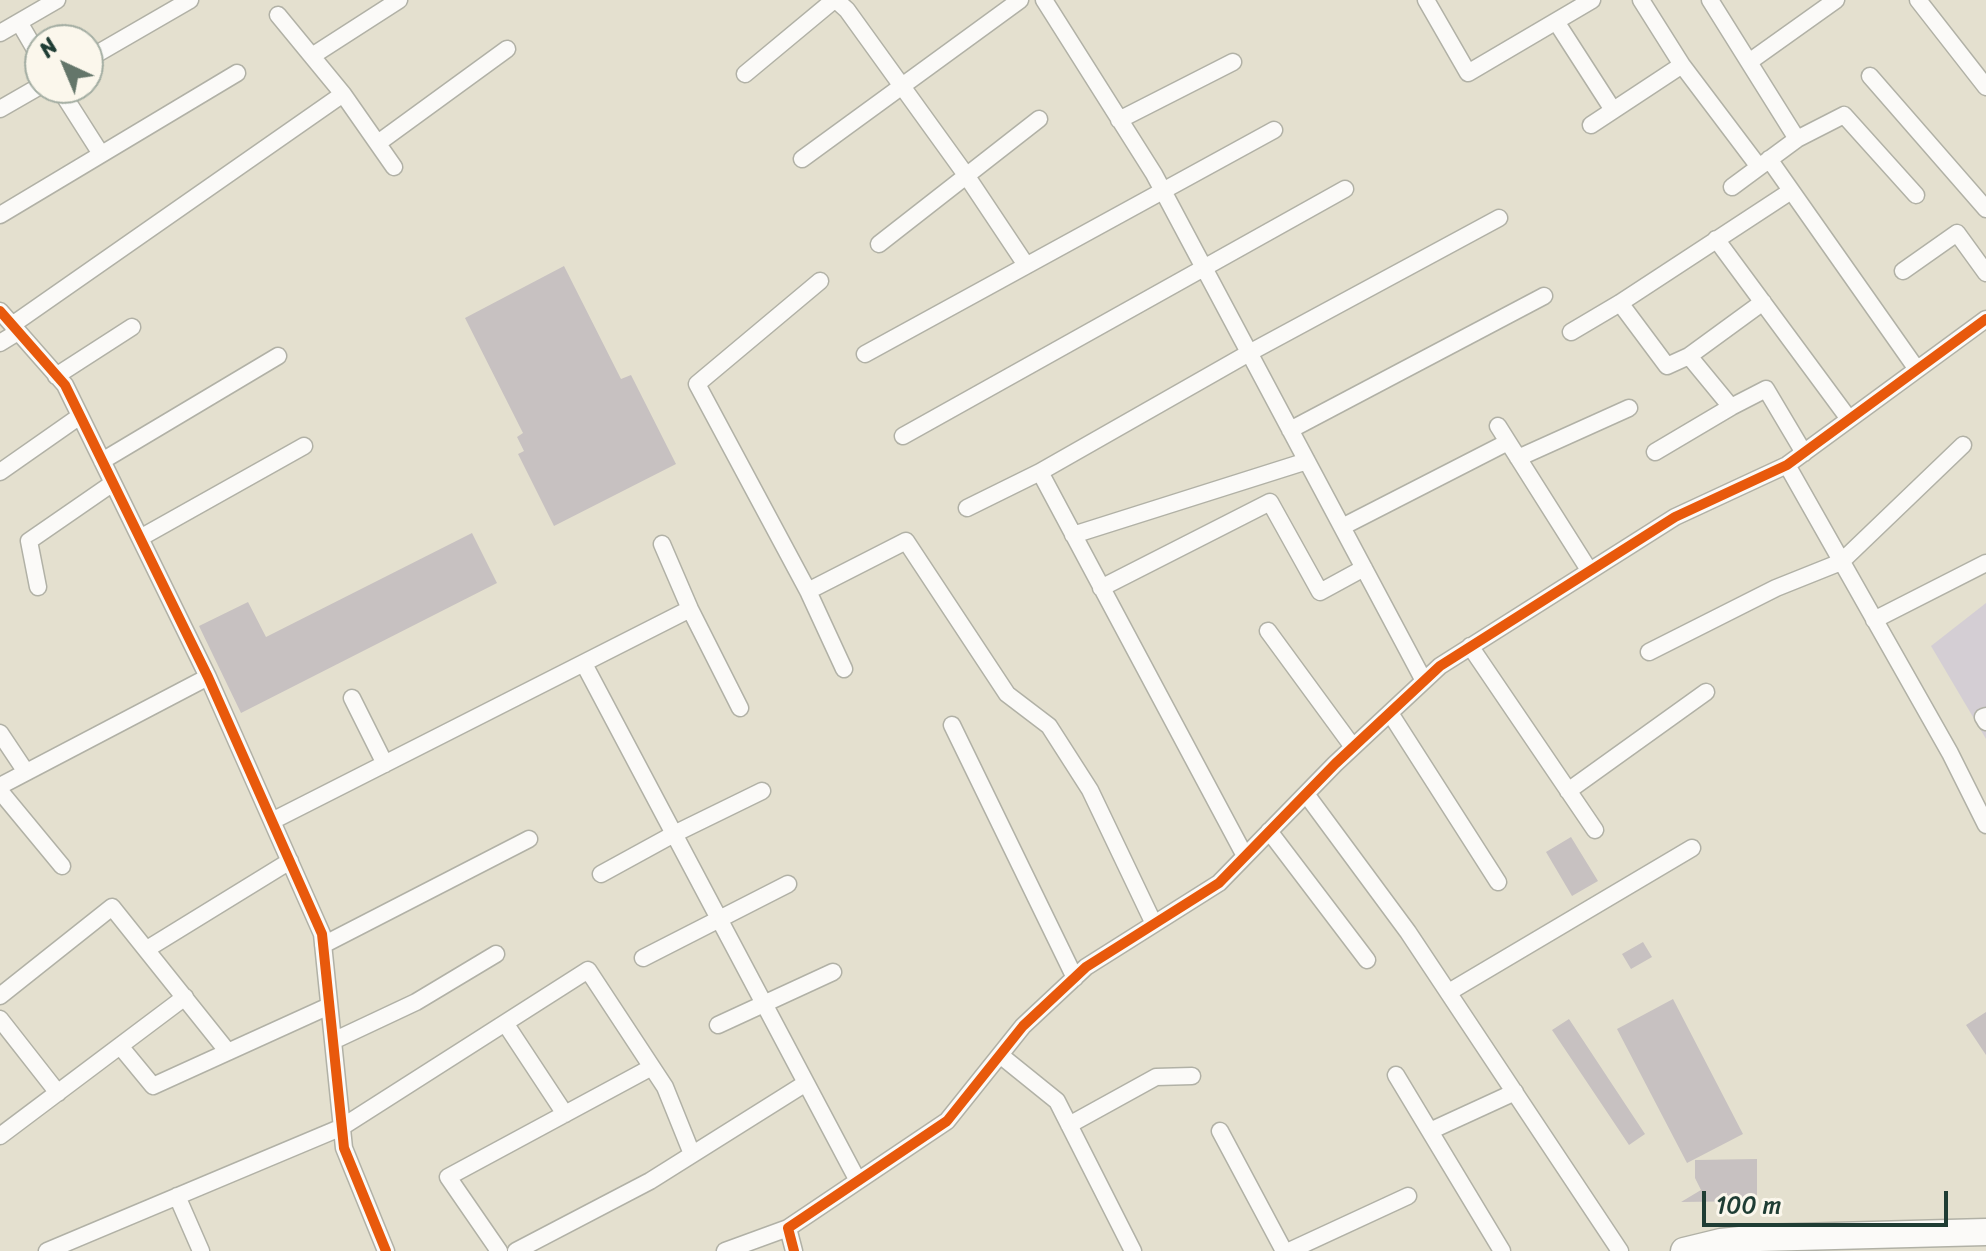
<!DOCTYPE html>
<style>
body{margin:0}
#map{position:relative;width:1986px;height:1251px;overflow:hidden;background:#e4e0cf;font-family:Sriracha,sans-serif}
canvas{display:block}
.north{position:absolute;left:24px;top:24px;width:80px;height:80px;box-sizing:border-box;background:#fbf7ec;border:2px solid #a3ada2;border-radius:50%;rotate:316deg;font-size:22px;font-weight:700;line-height:32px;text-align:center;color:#1f3d34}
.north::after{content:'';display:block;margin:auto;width:28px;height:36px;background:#64766a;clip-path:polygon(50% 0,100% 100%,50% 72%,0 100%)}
.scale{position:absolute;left:1702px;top:1191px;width:246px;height:36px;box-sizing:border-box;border:4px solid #1f3d34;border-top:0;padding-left:10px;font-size:24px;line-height:28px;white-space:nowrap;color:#1f3d34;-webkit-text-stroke:6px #fbf7ec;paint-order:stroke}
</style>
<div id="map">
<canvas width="1986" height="1251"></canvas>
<div class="north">N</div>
<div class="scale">100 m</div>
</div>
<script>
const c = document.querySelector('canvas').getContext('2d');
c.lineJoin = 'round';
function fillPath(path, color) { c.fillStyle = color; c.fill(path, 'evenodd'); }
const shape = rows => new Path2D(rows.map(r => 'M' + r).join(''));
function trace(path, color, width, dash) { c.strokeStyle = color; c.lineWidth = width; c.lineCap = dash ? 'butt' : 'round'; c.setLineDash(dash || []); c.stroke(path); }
const industrial = shape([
 [1986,603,1986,739,1931,646]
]);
const building = shape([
 [564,266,621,379,631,375,676,464,554,526,518,454,524,451,517,437,523,433,465,318],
 [472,533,497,583,241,713,199,626,248,602,266,637],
 [1571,837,1598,881,1572,896,1546,852],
 [1643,942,1652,957,1631,969,1622,954],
 [1673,999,1743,1134,1687,1163,1617,1029],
 [1986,1012,1986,1055,1966,1025],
 [1569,1019,1645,1134,1629,1145,1552,1030],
 [1757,1159,1757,1201,1681,1202,1701,1190,1695,1178,1695,1160]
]);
const minor = shape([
 [836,0,847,10,966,175,1026,265],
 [1044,0,1154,174,1424,681],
 [1426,0,1468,73,1592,0],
 [1641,0,1682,65],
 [1710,0,1797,139,1732,187],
 [1918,0,1986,87],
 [278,15,343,94,394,167],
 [19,22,40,58],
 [1557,23,1613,110],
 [0,33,57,0],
 [312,56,399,0],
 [88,59,190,0],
 [1749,62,1836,0],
 [745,74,834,0],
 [1870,76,1986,209],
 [59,88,101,154],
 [0,109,40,86],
 [1119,120,1233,62],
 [1591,125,1682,65,1759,167],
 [1797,139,1844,115,1916,195],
 [378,143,507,49],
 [802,159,1020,0],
 [1769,159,1916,368],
 [0,215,237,73],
 [1716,239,1849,419],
 [879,244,1039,119],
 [1903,271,1957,233,1986,273],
 [820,281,697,384,808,591,844,669],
 [1620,303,1667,366,1689,356,1763,302],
 [0,311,65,385,208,677,322,934,344,1148,386,1251],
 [12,325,343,94],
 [1571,332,1620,303,1791,191],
 [0,343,18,332],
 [865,354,1274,130],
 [1689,356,1731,407,1766,389,1804,453],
 [56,376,132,327],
 [1498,426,1589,570],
 [1290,430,1544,296],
 [903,436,1345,189],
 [1655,452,1731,407],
 [1518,458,1629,408],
 [102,461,278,356],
 [1787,465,1950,753,1986,825],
 [0,472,80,416],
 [967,508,1040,472],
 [1342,527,1508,442],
 [1073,535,1307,461],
 [140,538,304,446],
 [662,544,690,609,740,708],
 [38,587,29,541,113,483],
 [1101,588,1270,502,1320,592,1364,568],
 [808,591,906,541,1007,694,1049,726,1090,790,1154,924],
 [1874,620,1986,563],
 [1268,631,1353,747],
 [1470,646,1595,830],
 [1649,652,1776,588,1841,562,1963,445],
 [584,664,858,1181],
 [352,698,385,764],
 [1390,713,1498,882],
 [1986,716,1983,717,1986,722],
 [952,725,1075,978],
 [0,733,26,772],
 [0,786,208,677],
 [0,791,62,866],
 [1568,791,1706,692],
 [1306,794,1408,932,1620,1251],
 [272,821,690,609],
 [1269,831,1367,960],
 [1245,856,1040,472,1249,353,1499,218],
 [601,874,674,834,762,791],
 [323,945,529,839],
 [147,949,290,861],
 [643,958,788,884],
 [1449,992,1692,848],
 [0,996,112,907,228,1052],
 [0,1019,58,1093],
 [505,1023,565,1114],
 [718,1025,833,972],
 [333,1041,416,1002,496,954],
 [120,1046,153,1086,329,1006],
 [1000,1055,1057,1101,1133,1251],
 [1396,1075,1502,1251],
 [1069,1125,1156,1077,1192,1076],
 [1220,1131,1284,1251],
 [1430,1131,1515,1092],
 [0,1136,185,997],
 [177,1196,201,1251],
 [47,1251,342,1127,588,970,665,1087,692,1154],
 [499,1251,448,1177,652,1067],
 [516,1251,650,1181,806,1083],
 [725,1251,788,1228],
 [794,1251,788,1228,947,1121,1023,1026,1086,967,1219,883,1335,764,1440,666,1675,517,1787,465,1986,319],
 [1289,1251,1408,1196]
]);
const primary = shape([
 [1684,1251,1721,1242,1759,1238,1986,1232]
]);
const cycleway = shape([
 [0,311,65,385,208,677,322,934,344,1148,386,1251],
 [794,1251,788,1228,947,1121,1023,1026,1086,967,1219,883,1335,764,1440,666,1675,517,1787,465,1986,319]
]);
fillPath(industrial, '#d4ced4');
fillPath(building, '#c7c1c1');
trace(minor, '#b1b1a6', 19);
trace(primary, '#b1b1a6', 29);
trace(minor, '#fbfaf8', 16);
trace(primary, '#fbfaf8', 26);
trace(cycleway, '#e8590c', 10);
</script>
